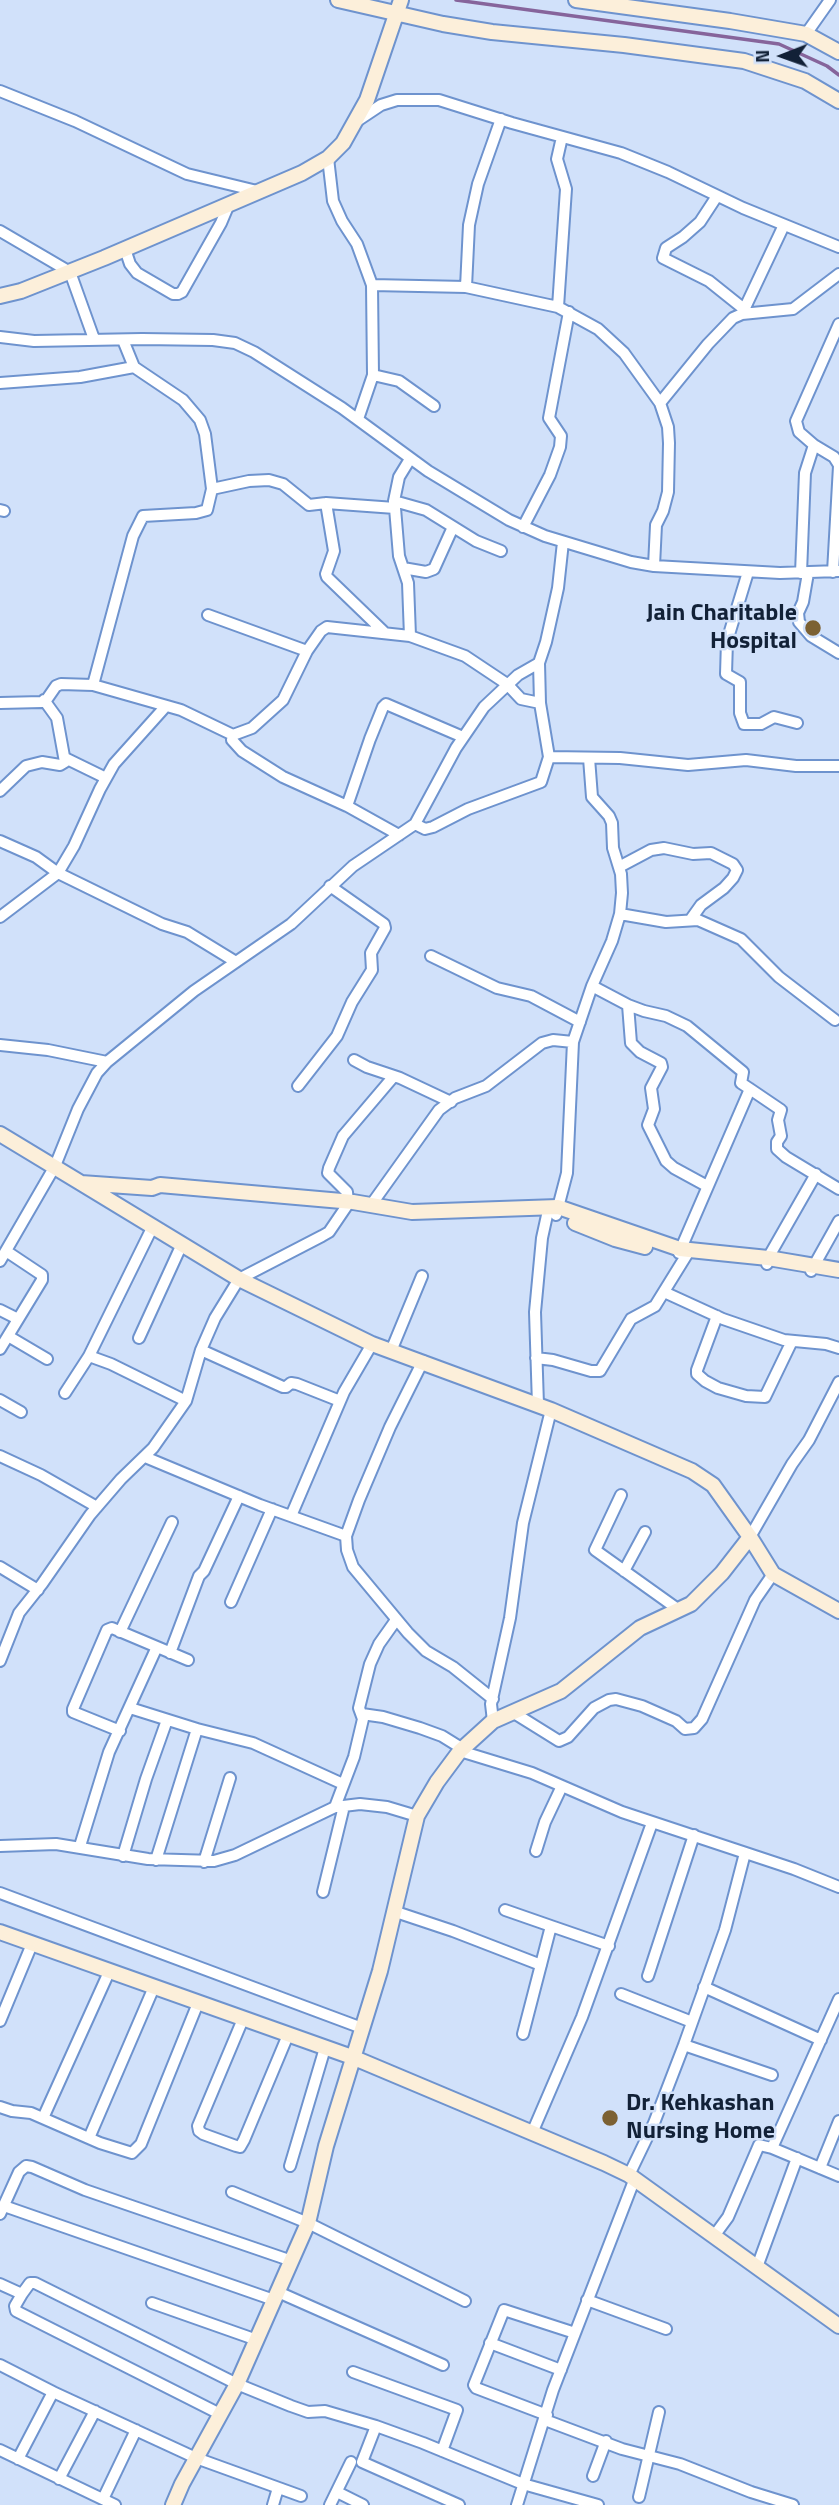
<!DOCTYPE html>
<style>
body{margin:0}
#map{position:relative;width:839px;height:2505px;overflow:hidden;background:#d1e1fa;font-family:"Titillium Web",sans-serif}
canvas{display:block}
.north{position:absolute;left:748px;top:21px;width:70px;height:70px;-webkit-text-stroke:5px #d1e1fa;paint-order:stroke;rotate:269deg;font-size:19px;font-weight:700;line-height:28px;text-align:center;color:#122137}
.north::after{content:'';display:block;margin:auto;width:24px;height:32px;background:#122137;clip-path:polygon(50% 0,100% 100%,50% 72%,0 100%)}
</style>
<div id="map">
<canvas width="839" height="2505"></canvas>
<div class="north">N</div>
</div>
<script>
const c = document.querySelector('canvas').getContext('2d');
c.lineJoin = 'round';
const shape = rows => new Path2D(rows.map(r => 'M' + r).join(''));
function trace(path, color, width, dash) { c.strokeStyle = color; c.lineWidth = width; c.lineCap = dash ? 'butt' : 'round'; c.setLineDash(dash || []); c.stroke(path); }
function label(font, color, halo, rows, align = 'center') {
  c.font = font + ' "Titillium Web",sans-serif'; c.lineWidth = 5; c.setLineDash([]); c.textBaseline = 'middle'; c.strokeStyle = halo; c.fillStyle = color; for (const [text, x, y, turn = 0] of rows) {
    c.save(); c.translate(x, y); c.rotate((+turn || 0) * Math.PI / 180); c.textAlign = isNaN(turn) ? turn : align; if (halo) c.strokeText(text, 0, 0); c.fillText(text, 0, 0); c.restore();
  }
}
const stream = shape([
 [456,0,779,44,827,66,839,75]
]);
const street = shape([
 [806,34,830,0],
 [0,91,75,121,187,174,257,191],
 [357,121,381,105,397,100,439,100,512,123,621,153,668,172,743,208,839,247],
 [328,158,333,201,342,221,357,244,372,285,373,375,358,419],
 [717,196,700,222,683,237,666,248,663,258,709,281,744,309],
 [0,231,70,272,94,339],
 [125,249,130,264,137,273,173,294,178,294,182,292,221,223,229,204],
 [372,285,466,287,558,307,598,329,624,353,660,403,668,427,669,443,668,492,663,511,656,525,654,566],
 [466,287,469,225,478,184,501,119],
 [558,307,566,189,557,159,562,137],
 [742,314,784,225],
 [0,337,34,341,142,339,213,340,235,343,254,352,342,408,428,471,509,520,545,536,631,562,654,566,780,573,839,571],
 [373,375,399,381,434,406],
 [0,383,80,377,134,367],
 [660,403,708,344,733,318,742,314,793,309,839,274],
 [814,445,799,432,796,421,839,324],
 [212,489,249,481,269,480,283,484,309,505,326,503,395,508,394,501,399,477,410,459],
 [394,501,426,510,476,541,501,551],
 [326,503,334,551,326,574,327,577,384,632],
 [395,508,399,556,408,583,410,636],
 [0,510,4,511],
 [523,527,550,475,560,447,561,436,549,418,569,312],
 [403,568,426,572,434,569,453,527],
 [748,572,727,641,726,674,740,682,740,713,744,724,761,724,774,717,797,723],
 [833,572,839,466],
 [801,573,805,473,814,445,834,457,839,465],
 [808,573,803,602,798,613,799,622,811,636,839,653],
 [208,615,307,651,321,631,327,627,410,636,465,656,507,684,521,699,540,703],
 [93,685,133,536,143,516,196,513,207,510,212,489,205,434,200,420,183,400,134,367,123,340],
 [0,703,42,702,47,699,56,686,61,684,93,685,181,710,233,735,252,728,283,700,307,651],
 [233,735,232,740,242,751,283,777,347,806,399,835],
 [549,757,540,703,539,663,546,642,558,588,563,542],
 [65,758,106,778],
 [0,791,26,766,42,762,60,765,65,762,57,718,44,700],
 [347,806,370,739,383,707,386,704,463,737],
 [415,824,425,829,433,827,468,809,541,782,549,757,620,758,688,765,746,760,796,766,839,766],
 [0,841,36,857,58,873,162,924,187,932,236,962],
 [619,867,651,850,664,848,693,854,711,853,733,864,737,870,733,878,724,888,701,905,691,919],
 [620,914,666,922,698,920,741,939,779,977,835,1020],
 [0,917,58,873,74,846,100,789,114,764,166,706],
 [431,956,497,988,531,996,580,1022],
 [592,986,628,1005,644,1011,666,1016,687,1026,743,1072,741,1083,750,1089],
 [628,1005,631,1043,640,1052,661,1063,662,1067,651,1088,654,1109,648,1125,666,1161,674,1168,707,1186],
 [0,1045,48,1050,107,1062],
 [354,1060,367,1067,400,1078,451,1102],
 [298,1086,337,1036,352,1002,372,970,371,953,385,928,384,924,330,886],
 [371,1205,439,1110,455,1098,486,1086,542,1043,553,1040,573,1042,592,986,612,941,620,914,622,893,621,874,613,848,612,823,609,816,592,797,589,758],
 [556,1215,567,1173,573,1042],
 [679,1253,750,1089,781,1110,778,1120,781,1136,777,1142,777,1149,786,1157,839,1189],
 [0,1261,55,1166,78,1109,97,1073,107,1062,194,991,291,924,353,866,415,824,456,748,484,707,518,675,539,663],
 [767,1264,768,1258,816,1174],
 [811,1271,839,1221],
 [664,1292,723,1319,784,1340,826,1344,839,1348],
 [0,1310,18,1319],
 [717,1316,697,1370,697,1374,705,1381,718,1388,746,1396,765,1397,792,1341],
 [8,1336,47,1359],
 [139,1338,182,1244],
 [0,1349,42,1280,42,1275,6,1251],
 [201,1350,283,1387,286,1387,291,1383,297,1384,340,1401],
 [391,1351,422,1276],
 [89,1356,153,1226],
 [536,1358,553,1360,591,1371,600,1371,631,1319,655,1306,689,1251],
 [423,1361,390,1427,359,1500,346,1536,347,1550,353,1567,408,1633,426,1651,453,1667,493,1699],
 [65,1393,89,1356,111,1364,186,1401],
 [0,1400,21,1412],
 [538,1405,535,1312,542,1238,549,1206],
 [0,1456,41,1475,97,1507],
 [145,1457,260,1505,346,1536],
 [621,1495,595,1550,679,1610],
 [291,1516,344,1392,372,1344],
 [750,1537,792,1464,809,1440,839,1382],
 [0,1567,38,1590],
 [624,1571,645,1532],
 [231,1602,272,1509],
 [120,1632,172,1522],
 [170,1653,199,1576,204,1571,239,1496],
 [0,1661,19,1613,42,1584,90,1515,121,1479,153,1448,186,1401,201,1350,215,1318,239,1279,322,1236,329,1232,348,1204,347,1192,328,1173,329,1168,343,1136,394,1076],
 [130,1708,197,1729,253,1743,343,1784],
 [514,1713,559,1741,568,1737,594,1708,609,1700,616,1699,642,1706,676,1721,685,1729,694,1728,702,1719,755,1600,773,1574],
 [362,1714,383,1717,420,1728,442,1736,463,1749],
 [493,1721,491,1704,510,1618,523,1523,551,1410],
 [120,1731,73,1712,73,1709,107,1630,112,1628,188,1660],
 [460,1751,532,1773,622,1812,794,1869,839,1887],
 [335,1807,354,1757,363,1719,359,1708,370,1664,379,1644,396,1620],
 [0,1846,56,1844,148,1859,214,1861,235,1855,335,1807,360,1804,387,1807,417,1816],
 [80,1846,109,1752,156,1649],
 [536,1851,545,1822,562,1786],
 [123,1856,146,1779,167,1720],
 [156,1860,197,1729],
 [204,1862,230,1778],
 [323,1892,344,1806],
 [0,1893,362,2028],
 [505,1910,551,1926],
 [393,1911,453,1931,541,1965],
 [648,1976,694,1835],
 [704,1987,821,2040],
 [621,1994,692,2022],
 [243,2019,198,2126,199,2131,203,2134,236,2146,240,2147,244,2140,288,2035],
 [0,2021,32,1944],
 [523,2034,551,1926,609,1946],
 [684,2045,772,2075],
 [0,2107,12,2111,31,2113,100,2143,132,2153,141,2144,198,2003],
 [43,2118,109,1972],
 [532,2133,582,2017,652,1823],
 [89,2138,154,1987],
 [772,2148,839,1999],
 [290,2166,325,2048],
 [820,2168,839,2121],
 [629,2175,654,2123,684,2045,725,1930,745,1853],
 [232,2192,308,2223,465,2301],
 [4,2206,274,2300],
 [0,2214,19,2172,26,2166,32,2167,85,2190,292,2261],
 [714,2236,728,2217,759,2145,772,2148,839,2176],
 [757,2267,797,2158],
 [0,2284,22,2294,15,2306,16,2311,220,2414],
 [278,2292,443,2365],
 [22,2294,30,2283,35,2283,237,2384,291,2406,308,2412,325,2411,376,2426,423,2443,523,2484,598,2505],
 [587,2300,666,2329],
 [152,2303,257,2340],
 [490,2343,561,2370],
 [0,2365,53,2392,196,2458,301,2496],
 [353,2372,457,2410,442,2451],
 [547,2415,476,2388,474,2385,504,2310,575,2333],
 [545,2420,622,2449,680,2464,751,2492,793,2505],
 [376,2426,362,2462,459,2505],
 [0,2450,115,2505],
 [18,2459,53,2392],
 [593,2476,606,2441],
 [59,2479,95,2411],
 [337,2492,363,2505],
 [639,2497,659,2412],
 [103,2499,136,2430],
 [273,2505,278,2488],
 [330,2505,351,2462],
 [517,2505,553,2390,635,2178]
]);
const secondary = shape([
 [338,0,443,24,492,32,624,45,744,61,805,81,839,101],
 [576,0,730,21,806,34,839,52],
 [0,296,21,291,104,258,302,173,328,158,343,143,367,100,401,0],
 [0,1134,81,1183,152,1188,160,1185,353,1202,412,1212,558,1207,680,1249,768,1258,839,1270],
 [81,1183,239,1279,372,1344,551,1410,692,1471,713,1485,750,1537,773,1574,839,1611],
 [575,1223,615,1239,645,1247],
 [0,1932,352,2057,604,2163,629,2175,839,2326],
 [173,2505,182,2484,237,2384,308,2223,326,2146,380,1971,417,1816,437,1782,460,1751,493,1721,561,1691,640,1628,691,1604,722,1573,750,1537]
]);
const markers = [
 [813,628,9,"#7c6133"],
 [610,2118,9,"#7c6133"]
];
const poiNames = [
 ["Jain Charitable",797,614],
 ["Hospital",797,642],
 ["Dr. Kehkashan",626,2104,"left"],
 ["Nursing Home",626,2132,"left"]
];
trace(stream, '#86649b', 3.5);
trace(street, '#6e93ce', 14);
trace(secondary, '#6e93ce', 18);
trace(street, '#fff', 10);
trace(secondary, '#fcefda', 14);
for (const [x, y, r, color] of markers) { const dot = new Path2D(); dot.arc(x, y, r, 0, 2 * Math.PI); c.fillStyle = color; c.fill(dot); trace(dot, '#d1e1fa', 2.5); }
label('bold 24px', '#122137', '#d1e1fa', poiNames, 'right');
</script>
